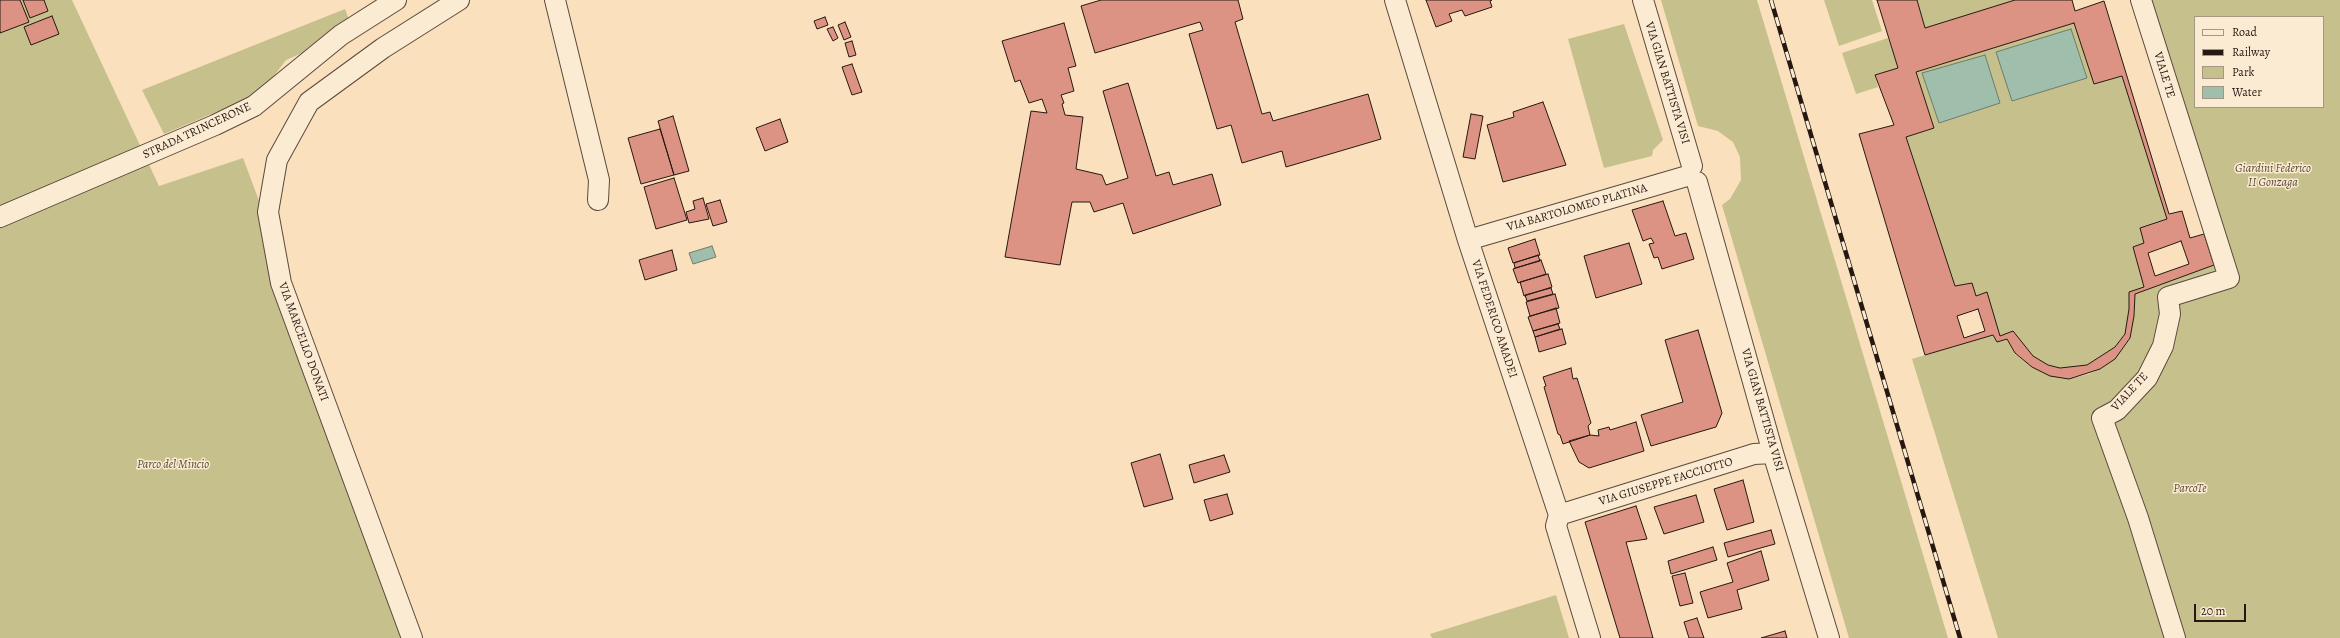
<!DOCTYPE html>
<style>
body{margin:0}
#map{position:relative;width:2340px;height:638px;overflow:hidden;background:#fae0bc;font-family:Alegreya,serif}
canvas{display:block}
.legend{position:absolute;left:2194px;top:16px;width:130px;height:92px;box-sizing:border-box;background:#fcebd3;border:1px solid #a69785;margin:0;padding:5px 7px;list-style:none;font-size:12px;color:#261811}
.legend li{display:flex;align-items:center;gap:8px;height:20px}
.legend b{width:20px;border:1px solid #a69785}
.scale{position:absolute;left:2194px;top:604px;width:52px;height:18px;box-sizing:border-box;border:2px solid #261811;border-top:0;padding-left:5px;font-size:12px;line-height:14px;white-space:nowrap;color:#261811;-webkit-text-stroke:3px #fcebd3;paint-order:stroke}
</style>
<div id="map">
<canvas width="2340" height="638"></canvas>
<ul class="legend">
<li><b style="height:5px;background:#fcebd3"></b>Road</li>
<li><b style="height:5px;background:#261811"></b>Railway</li>
<li><b style="height:11px;background:#c5c08c"></b>Park</li>
<li><b style="height:11px;background:#9fbeab"></b>Water</li>
</ul>
<div class="scale">20 m</div>
</div>
<script>
const c = document.querySelector('canvas').getContext('2d');
c.lineJoin = 'round';
function fillPath(path, color) { c.fillStyle = color; c.fill(path, 'evenodd'); }
const shape = rows => new Path2D(rows.map(r => 'M' + r).join(''));
function trace(path, color, width, dash) { c.strokeStyle = color; c.lineWidth = width; c.lineCap = dash ? 'butt' : 'round'; c.setLineDash(dash || []); c.stroke(path); }
function label(font, color, halo, rows, align = 'center') {
  c.font = font + ' Alegreya,serif'; c.lineWidth = 3; c.setLineDash([]); c.textBaseline = 'middle'; c.strokeStyle = halo; c.fillStyle = color; for (const [text, x, y, turn = 0] of rows) {
    c.save(); c.translate(x, y); c.rotate((+turn || 0) * Math.PI / 180); c.textAlign = isNaN(turn) ? turn : align; if (halo) c.strokeText(text, 0, 0); c.fillText(text, 0, 0); c.restore();
  }
}
const green = shape([
 [0,0,72,0,159,186,243,158,423,638,0,638],
 [1661,0,1757,0,1948,638,1849,638,1722,205,1730,199,1741,180,1740,157,1733,142,1726,137,1718,131,1698,126],
 [1824,0,1872,0,1882,31,1839,46],
 [1917,0,2015,0,1925,28],
 [2149,0,2340,0,2340,638,1998,638,1912,359,1993,335,1997,342,2007,339,2015,354,2032,367,2069,379,2089,374,2100,369,2115,359,2130,338,2134,316,2135,294,2214,265],
 [2195,17,2323,17,2323,107,2195,107],
 [345,9,349,20,328,32,302,53,286,60,261,93,164,134,142,90],
 [2074,23,2094,84,2122,76,2167,219,2140,228,2144,243,2133,247,2144,287,2129,292,2129,309,2125,334,2115,347,2087,365,2060,368,2048,365,2033,356,2021,344,2000,336,1987,293,1976,296,1972,283,1955,286,1906,137,1934,128,1916,72],
 [1624,24,1663,140,1653,150,1652,156,1604,168,1568,39],
 [1888,38,1898,68,1875,75,1878,87,1856,94,1842,53],
 [1556,595,1569,638,1432,638,1430,634]
]);
const water = shape([
 [2071,29,2087,78,2012,101,1996,52,2071,29],
 [1985,55,2000,103,1939,123,1922,73,1985,55],
 [712,246,716,257,693,264,689,253,712,246]
]);
const building = shape([
 [0,0,20,0,29,22,0,33,0,0],
 [23,0,44,0,48,11,30,18,23,0],
 [1101,0,1238,0,1243,19,1235,22,1262,114,1270,112,1273,121,1368,94,1381,139,1286,167,1282,151,1242,163,1231,125,1217,129,1189,34,1203,30,1200,22,1095,53,1081,6,1101,0],
 [1426,0,1492,0,1490,1,1492,7,1465,16,1462,10,1449,14,1452,21,1436,27,1426,0],
 [1877,0,1917,0,1925,28,2015,0,2072,0,2075,11,2104,1,2169,214,2182,211,2190,238,2204,234,2214,265,2135,294,2134,316,2130,338,2115,359,2100,369,2069,379,2050,376,2032,367,2015,353,2007,339,1997,342,1993,335,1925,355,1859,134,1894,125,1875,75,1898,68,1877,0],
 [2074,23,2094,84,2122,76,2167,219,2140,228,2144,243,2133,247,2144,287,2129,292,2129,309,2125,334,2115,347,2087,365,2060,368,2048,365,2033,356,2013,331,2000,336,1987,292,1976,296,1972,283,1955,286,1906,137,1934,128,1916,72,2074,23],
 [2181,241,2189,264,2155,276,2148,253,2181,241],
 [1978,309,1985,331,1964,338,1957,316,1978,309],
 [52,16,59,34,31,45,24,27,52,16],
 [825,17,828,25,817,29,814,21,825,17],
 [845,22,851,37,844,40,838,25,845,22],
 [1064,23,1076,66,1068,68,1074,91,1061,95,1064,103,1062,104,1065,115,1083,117,1076,169,1102,175,1106,185,1128,178,1103,91,1128,83,1156,176,1169,172,1173,185,1212,174,1221,205,1133,234,1123,203,1094,212,1090,202,1072,202,1060,265,1005,257,1031,111,1047,113,1042,99,1029,103,1020,80,1015,82,1002,41,1064,23],
 [833,27,838,38,833,41,827,29,833,27],
 [852,41,856,55,849,57,845,43,852,41],
 [852,64,862,92,852,95,842,67,852,64],
 [1543,102,1566,165,1503,182,1487,125,1514,117,1513,112,1543,102],
 [1471,114,1483,116,1475,159,1463,157,1471,114],
 [673,116,689,171,674,175,658,121,673,116],
 [780,119,788,142,765,151,756,128,780,119],
 [660,129,674,175,641,184,628,138,660,129],
 [674,178,687,220,656,229,644,187,674,178],
 [703,198,709,219,689,223,686,212,695,209,693,201,703,198],
 [720,200,727,222,713,226,706,204,720,200],
 [1663,201,1675,236,1686,233,1694,259,1662,269,1658,257,1654,258,1649,244,1654,243,1651,238,1643,241,1632,210,1663,201],
 [1535,239,1540,255,1513,263,1508,248,1535,239],
 [1629,243,1642,284,1596,298,1584,256,1629,243],
 [672,250,677,270,645,280,639,260,672,250],
 [1538,255,1540,261,1515,268,1514,263,1538,255],
 [1541,260,1546,274,1518,283,1513,269,1541,260],
 [1548,274,1552,287,1524,296,1520,282,1548,274],
 [1551,288,1553,294,1527,301,1525,295,1551,288],
 [1555,294,1559,308,1530,316,1526,302,1555,294],
 [1556,308,1560,323,1533,331,1528,317,1556,308],
 [1558,324,1560,329,1535,337,1533,331,1558,324],
 [1562,329,1566,344,1539,352,1535,337,1562,329],
 [1698,330,1722,413,1716,427,1651,446,1641,415,1683,402,1665,340,1698,330],
 [1571,368,1573,379,1577,378,1591,423,1588,426,1590,435,1563,444,1560,435,1558,434,1544,387,1546,386,1543,377,1571,368],
 [1636,422,1644,451,1589,468,1579,462,1569,441,1590,435,1599,436,1598,430,1609,427,1610,430,1636,422],
 [1160,454,1173,499,1144,507,1131,463,1160,454],
 [1224,455,1230,472,1194,483,1189,465,1224,455],
 [1743,480,1754,522,1727,530,1714,489,1743,480],
 [1227,494,1233,514,1210,521,1204,500,1227,494],
 [1696,495,1704,522,1664,534,1654,507,1696,495],
 [1636,506,1647,539,1626,542,1653,638,1620,638,1585,522,1636,506],
 [1771,530,1775,544,1728,557,1724,543,1771,530],
 [1713,547,1717,560,1671,574,1668,561,1713,547],
 [1761,551,1769,580,1737,590,1742,609,1708,618,1700,592,1733,582,1727,563,1761,551],
 [1685,573,1693,603,1680,606,1672,576,1685,573],
 [1697,618,1704,638,1689,638,1684,622,1697,618],
 [1785,631,1787,638,1761,638,1785,631]
]);
const minor = shape([
 [555,0,599,180,598,200],
 [1395,0,1468,240,1559,515,1556,526,1590,638],
 [1643,0,1692,166],
 [2141,0,2229,278,2168,297,2170,314,2163,346,2147,378,2117,410,2102,418,2138,518,2175,638],
 [1697,182,1773,453,1829,638],
 [0,217,215,125,254,106,341,35,396,0],
 [1468,240,1687,176],
 [1559,515,1754,454,1773,453],
 [412,638,281,283,268,212,277,160,309,102,383,48,459,0]
]);
const rail = shape([
 [1771,0,1960,638]
]);
const streetNames = [
 ["VIALE TE",2164,75,73],
 ["VIA GIAN BATTISTA VISI",1667,83,73],
 ["STRADA TRINCERONE",197,131,-25],
 ["VIA BARTOLOMEO PLATINA",1577,208,-16],
 ["VIA FEDERICO AMADEI",1494,319,72],
 ["VIA MARCELLO DONATI",303,342,70],
 ["VIALE TE",2130,392,-47],
 ["VIA GIAN BATTISTA VISI",1762,410,74],
 ["VIA GIUSEPPE FACCIOTTO",1666,482,-17]
];
const parkNames = [
 ["Giardini Federico",2273,169],
 ["II Gonzaga",2273,183],
 ["Parco del Mincio",173,465],
 ["ParcoTe",2190,489]
];
fillPath(green, '#c5c08c');
fillPath(water, '#9fbeab');
trace(water, '#6f7c6d', 1);
fillPath(building, '#dd9384');
trace(building, '#261811', 1);
trace(minor, '#5b4a3c', 22);
trace(minor, '#fcebd3', 20);
trace(rail, '#261811', 4.5);
trace(rail, '#fcebd3', 3, [9]);
label('12px', '#261811', '#fcebd3', streetNames);
label('italic 12px', '#564a36', '#fcebd3', parkNames);
</script>
